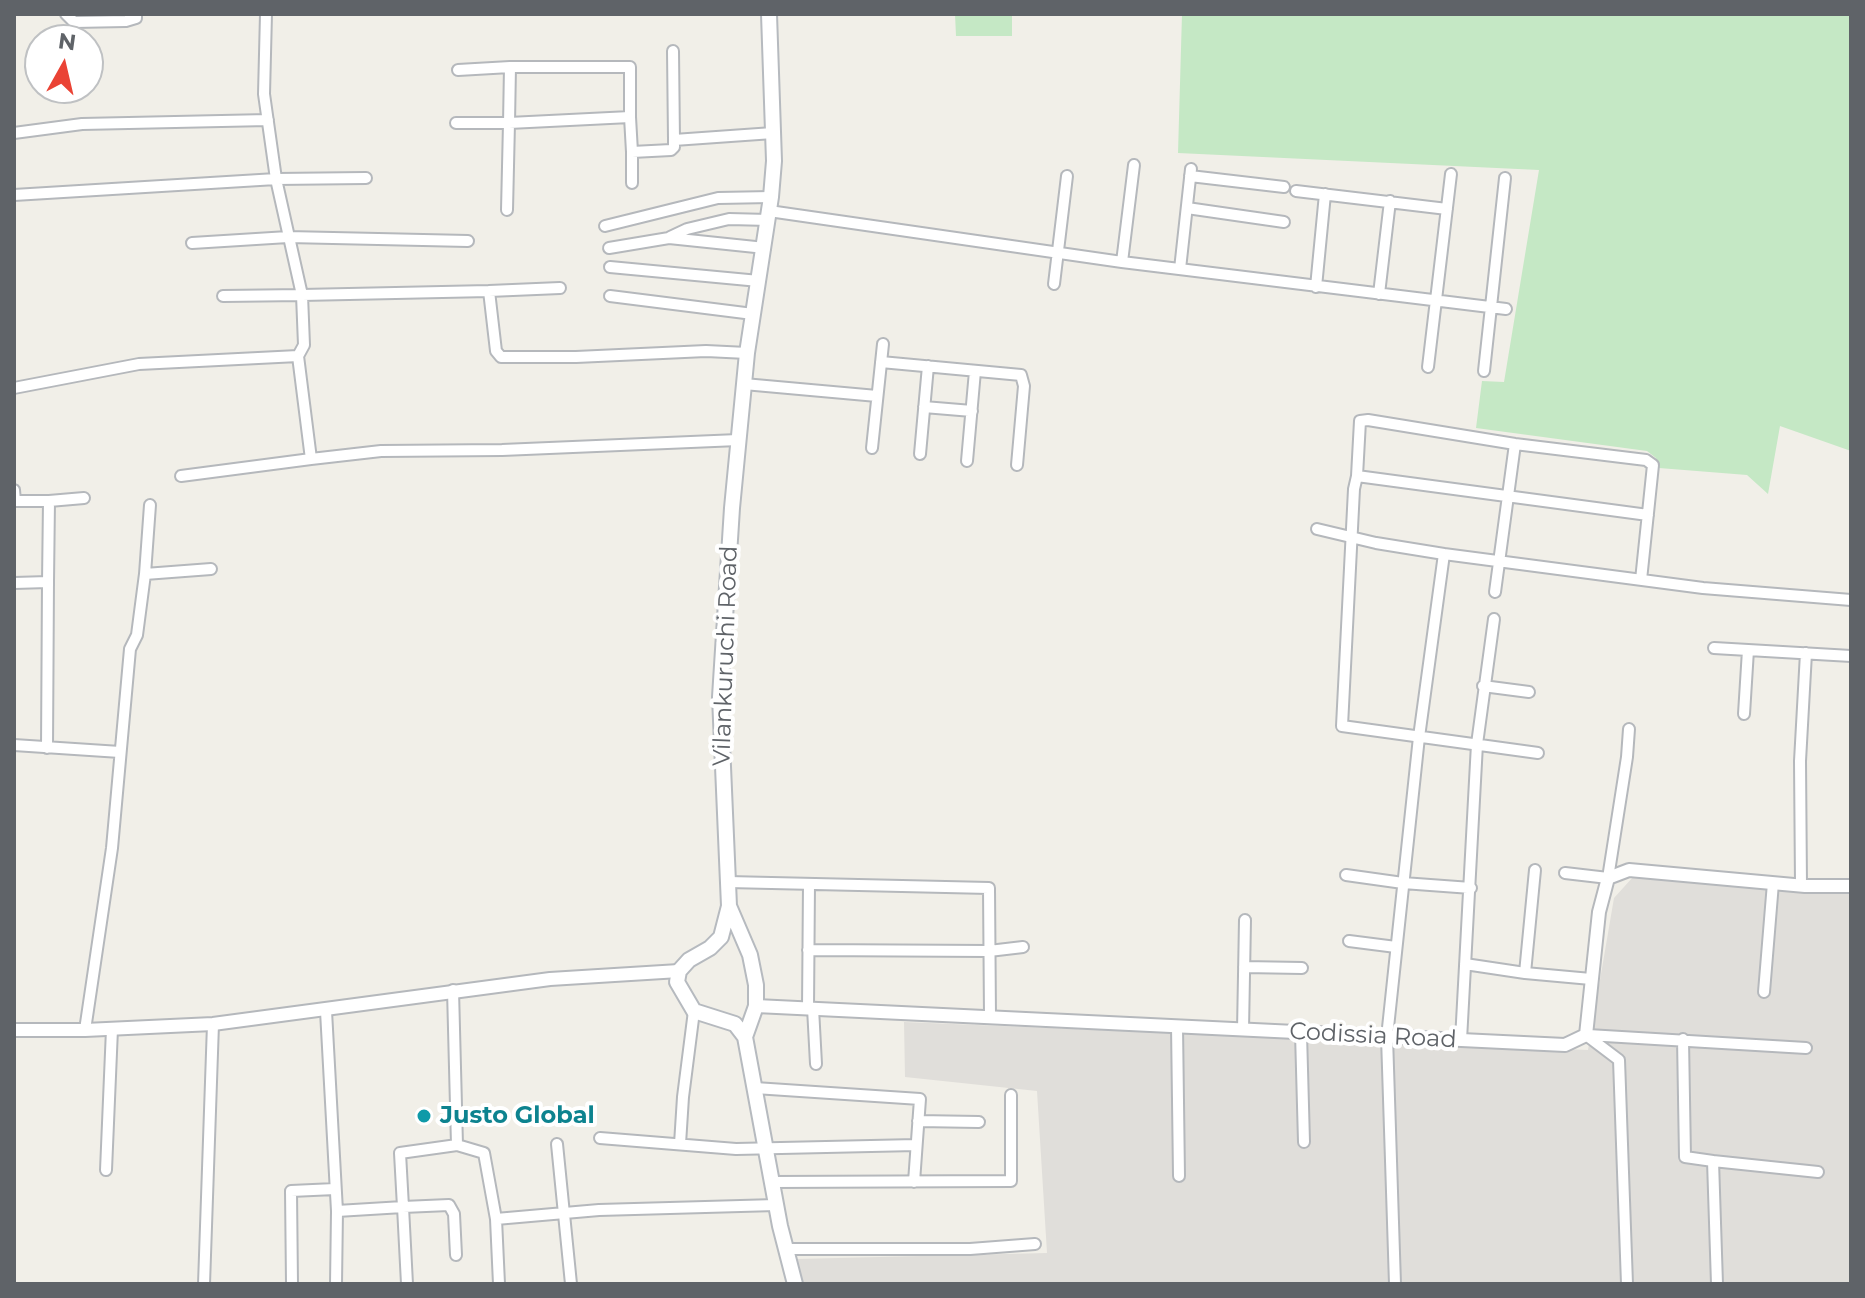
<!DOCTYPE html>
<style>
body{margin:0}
#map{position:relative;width:1865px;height:1298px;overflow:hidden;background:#f1efe8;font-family:Montserrat,sans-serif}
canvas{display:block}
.frame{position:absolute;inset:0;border:16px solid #5f6368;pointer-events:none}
.north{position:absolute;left:24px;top:24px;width:80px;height:80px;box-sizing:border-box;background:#fff;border:2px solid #bfc1c3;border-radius:50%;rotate:8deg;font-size:22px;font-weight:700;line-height:32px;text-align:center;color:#5f6368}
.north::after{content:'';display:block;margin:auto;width:28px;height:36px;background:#ea4335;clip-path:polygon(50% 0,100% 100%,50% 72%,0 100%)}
</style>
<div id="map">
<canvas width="1865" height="1298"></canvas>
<div class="frame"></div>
<div class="north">N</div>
</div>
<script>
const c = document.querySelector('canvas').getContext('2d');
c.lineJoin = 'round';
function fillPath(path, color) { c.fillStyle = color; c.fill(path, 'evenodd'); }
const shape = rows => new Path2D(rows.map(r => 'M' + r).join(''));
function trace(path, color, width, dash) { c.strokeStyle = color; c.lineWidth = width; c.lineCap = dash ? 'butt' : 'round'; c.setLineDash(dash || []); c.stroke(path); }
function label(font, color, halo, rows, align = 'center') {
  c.font = font + ' Montserrat,sans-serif'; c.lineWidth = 8; c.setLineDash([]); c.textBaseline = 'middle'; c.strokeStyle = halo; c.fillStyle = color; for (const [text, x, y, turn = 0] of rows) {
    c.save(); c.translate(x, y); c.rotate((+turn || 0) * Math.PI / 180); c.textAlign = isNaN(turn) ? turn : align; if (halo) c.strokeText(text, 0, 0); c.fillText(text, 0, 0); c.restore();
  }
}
const industrial = shape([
 [1633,877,1851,887,1851,1284,802,1284,796,1259,1047,1253,1037,1091,905,1077,904,1022,1588,1050,1614,898]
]);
const green = shape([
 [955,14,1012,14,1012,36,956,36],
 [1182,14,1851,14,1851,451,1780,426,1768,494,1747,475,1659,468,1656,458,1647,451,1476,428,1482,381,1504,382,1539,170,1178,153]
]);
const minor = shape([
 [66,14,74,22,126,21,136,18,136,14],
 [673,51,674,140],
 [458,70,510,67],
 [630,117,630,67,510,67,509,123,630,117,632,152,671,150,674,147,674,140,773,133],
 [456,123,509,123,507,210],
 [14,133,82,124,268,120],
 [632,152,632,183],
 [1190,176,1284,187],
 [1296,191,1447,209],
 [14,195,276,179,366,178],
 [1187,208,1284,222],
 [769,211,1122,262,1506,309],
 [605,226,718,198,771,197],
 [670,237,687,229,729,219,769,220],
 [192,243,288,237,468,241],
 [609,248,669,238,765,248],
 [1122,262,1134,165],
 [610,267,759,281],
 [1180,269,1191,169],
 [1054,284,1067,176],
 [1316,287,1325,194],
 [489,291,560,288],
 [1379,294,1390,201],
 [223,296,302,295,276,179,264,94,266,14],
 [610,296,753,314],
 [298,356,304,345,302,295,489,291,496,351,501,357,576,357,706,351,747,353],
 [881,362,1021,375,1024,386,1017,465],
 [1428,367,1451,174],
 [1484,371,1505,178],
 [744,384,877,396],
 [14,388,139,364,298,356,311,459,381,451,502,450,738,440],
 [924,407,972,411],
 [872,448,883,344],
 [920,454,928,366],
 [967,461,975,371],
 [181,476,311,459],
 [1357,476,1648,515],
 [14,490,15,501,49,501,48,582,14,583],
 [49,501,84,498],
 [1317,529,1376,543,1444,554],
 [145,574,211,569],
 [1495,592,1515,444],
 [1714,648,1851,656],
 [1483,686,1529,692],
 [1744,714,1748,650],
 [14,745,120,752],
 [47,748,48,582],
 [1538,753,1342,726,1354,489,1357,476,1360,421,1368,420,1515,444,1646,460,1653,465,1641,580],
 [1565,873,1608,878,1627,757,1629,729],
 [1346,875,1403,883,1471,888],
 [728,882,989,888,990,1017],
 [1801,885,1800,761,1806,653],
 [1349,941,1396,947],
 [808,950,989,951,1023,947],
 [1465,964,1525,973,1591,979],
 [1244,967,1302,968],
 [1525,973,1535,870],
 [453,990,457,1145,484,1153,496,1219,499,1284],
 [1764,992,1773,883],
 [808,1008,809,884],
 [813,1008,816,1064],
 [326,1011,337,1211,336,1284],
 [1177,1026,1179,1176],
 [85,1030,112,848,130,649,137,635,145,574,150,505],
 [1243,1030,1245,920],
 [1301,1033,1304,1142],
 [1586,1035,1619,1060,1627,1284],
 [1588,1035,1806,1048],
 [1683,1039,1685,1157,1713,1161,1717,1284],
 [1461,1040,1477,744,1494,619],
 [755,1088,920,1099,914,1182],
 [918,1121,979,1122],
 [600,1138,736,1149,916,1145],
 [557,1144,571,1284],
 [680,1144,683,1097,694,1011],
 [1713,1161,1818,1172],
 [106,1170,112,1029],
 [772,1182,1011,1181,1011,1095],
 [337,1211,403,1207,400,1153,457,1145],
 [496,1219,599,1210,776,1205],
 [786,1249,970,1249,1035,1244],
 [204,1284,213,1024],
 [292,1284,291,1191,335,1189],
 [407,1284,403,1207,449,1205,454,1214,456,1255],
 [1395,1284,1387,1037,1419,737,1444,554,1703,588,1851,600]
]);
const tertiary = shape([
 [756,1006,1565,1045,1586,1035,1599,912,1608,878,1629,870,1805,886,1851,886],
 [14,1030,85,1030,213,1024,550,979,679,971]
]);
const secondary = shape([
 [769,14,774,161,771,197,747,353,732,508,720,697,729,906,721,937,710,948,689,960,679,971,677,982,694,1011,735,1024,745,1037,780,1226,795,1284],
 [729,906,750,955,756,985,756,1006,745,1037]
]);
const markers = [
 [424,1116,8,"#0f9aa8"]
];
const streetNames = [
 ["Vilankuruchi Road",726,656,-88],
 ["Codissia Road",1373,1036,3]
];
const cultureNames = [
 ["Justo Global",440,1116]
];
fillPath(industrial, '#e0deda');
fillPath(green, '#c5e8c5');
trace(minor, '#b5b8bc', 14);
trace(tertiary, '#b5b8bc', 16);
trace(secondary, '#b6babf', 18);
trace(minor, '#fff', 10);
trace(tertiary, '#fff', 12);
trace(secondary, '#fff', 14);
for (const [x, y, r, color] of markers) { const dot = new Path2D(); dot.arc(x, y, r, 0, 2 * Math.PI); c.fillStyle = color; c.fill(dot); trace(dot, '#fff', 3); }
label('24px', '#5f6368', '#fff', streetNames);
label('bold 24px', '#0d838f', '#fff', cultureNames, 'left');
</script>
